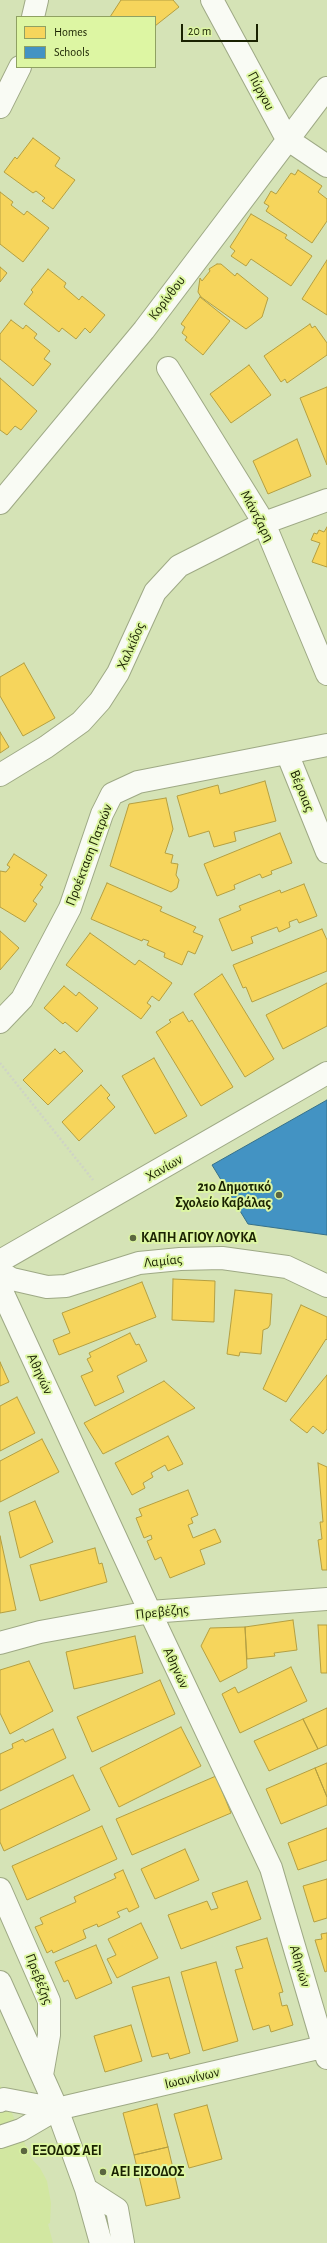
<!DOCTYPE html>
<meta charset="utf-8">
<style>
body{margin:0}
#map{position:relative;width:327px;height:2243px;overflow:hidden;background:#d5e3b6;font-family:"Alegreya Sans",sans-serif}
canvas{display:block}
.legend{position:absolute;left:16px;top:16px;width:140px;height:52px;box-sizing:border-box;background:#ddf6a3;border:1px solid #8fa162;margin:0;padding:5px 7px;list-style:none;font-size:12px;color:#1a2201}
.legend li{display:flex;align-items:center;gap:8px;height:20px}
.legend b{width:20px;border:1px solid #8fa162}
.scale{position:absolute;left:181px;top:24px;width:77px;height:18px;box-sizing:border-box;border:2px solid #1a2201;border-top:0;padding-left:5px;font-size:12px;line-height:14px;white-space:nowrap;color:#1a2201;-webkit-text-stroke:3px #ddf6a3;paint-order:stroke}
</style>
<div id="map">
<canvas width="327" height="2243"></canvas>
<ul class="legend">
<li><b style="height:11px;background:#f6d55c"></b>Homes</li>
<li><b style="height:11px;background:#4393c3"></b>Schools</li>
</ul>
<div class="scale">20 m</div>
</div>
<script>
const c = document.querySelector('canvas').getContext('2d');
c.lineJoin = 'round';
function fillPath(path, color) { c.fillStyle = color; c.fill(path, 'evenodd'); }
const shape = rows => new Path2D(rows.map(r => 'M' + r).join(''));
function trace(path, color, width, dash) { c.strokeStyle = color; c.lineWidth = width; c.lineCap = dash ? 'butt' : 'round'; c.setLineDash(dash || []); c.stroke(path); }
function label(font, color, halo, rows, align = 'center') {
  c.font = font + ' "Alegreya Sans",sans-serif'; c.lineWidth = 4; c.setLineDash([]); c.textBaseline = 'middle'; c.strokeStyle = halo; c.fillStyle = color; for (const [text, x, y, turn = 0] of rows) {
    c.save(); c.translate(x, y); c.rotate((+turn || 0) * Math.PI / 180); c.textAlign = isNaN(turn) ? turn : align; if (halo) c.strokeText(text, 0, 0); c.fillText(text, 0, 0); c.restore();
  }
}
const built = shape([
 [0,2085,31,2158,40,2168,47,2181,51,2203,50,2223,48,2224,53,2243,0,2243]
]);
const homes = shape([
 [121,0,173,0,179,7,155,26,155,17,110,17,121,0],
 [33,138,60,158,55,166,75,180,53,209,42,201,45,198,36,191,33,193,4,172,15,157,17,159,33,138],
 [298,170,322,186,318,192,327,199,327,221,312,243,266,211,269,206,264,203,271,191,276,194,291,173,295,175,298,170],
 [0,192,13,202,11,205,24,215,27,211,49,228,23,262,0,244,0,192],
 [251,214,287,235,285,238,312,256,291,286,251,259,246,266,231,256,235,251,230,247,251,214],
 [327,260,327,315,302,299,327,260],
 [217,264,221,264,235,276,237,273,268,298,262,317,246,329,201,297,198,292,200,278,202,281,210,271,209,269,217,264],
 [0,267,7,273,0,282,0,267],
 [48,269,66,283,64,287,79,300,82,296,105,315,90,333,85,328,76,339,62,328,59,332,24,304,33,292,31,290,48,269],
 [200,297,230,321,203,355,185,340,187,337,182,333,185,327,181,324,200,297],
 [11,320,23,329,26,325,37,334,34,338,50,351,44,359,51,364,33,386,0,359,0,334,11,320],
 [310,324,312,328,315,326,327,343,327,355,287,383,285,379,281,382,264,356,310,324],
 [249,365,271,395,231,423,210,394,249,365],
 [0,378,37,411,21,430,15,426,7,435,0,430,0,378],
 [327,387,327,465,300,398,327,387],
 [297,439,311,476,268,494,253,461,297,439],
 [327,527,327,567,312,562,320,543,311,540,314,533,317,534,319,530,324,532,327,527],
 [24,663,55,718,23,736,0,696,0,677,24,663],
 [0,732,9,747,0,753,0,732],
 [265,781,276,821,234,832,236,841,214,847,209,831,189,837,177,796,218,785,220,794,265,781],
 [166,798,173,829,165,853,173,855,171,863,178,864,176,875,179,880,177,888,171,892,110,866,129,804,166,798],
 [280,833,292,863,271,871,272,874,262,878,260,874,234,885,235,889,217,896,204,864,280,833],
 [14,854,47,875,40,885,43,887,33,901,37,904,25,922,0,907,0,871,6,872,10,867,7,865,14,854],
 [107,883,162,907,160,911,196,927,193,932,203,936,195,954,188,951,182,965,164,957,165,953,147,945,149,941,143,939,142,941,91,919,107,883],
 [304,884,317,916,299,923,297,919,289,922,290,927,279,932,277,927,251,937,253,943,232,951,219,919,241,910,239,906,280,890,281,893,304,884],
 [322,929,327,940,327,971,252,1002,246,987,243,988,233,965,322,929],
 [0,931,19,948,0,970,0,931],
 [90,933,135,965,139,960,172,983,159,1001,152,996,147,1003,151,1006,141,1019,66,965,90,933],
 [222,974,274,1059,245,1077,194,994,222,974],
 [327,983,327,1026,283,1049,266,1015,327,983],
 [64,986,76,996,79,992,98,1008,77,1032,65,1022,63,1024,44,1008,64,986],
 [183,1012,189,1022,192,1020,233,1087,201,1106,156,1032,171,1022,169,1020,183,1012],
 [55,1049,60,1054,64,1051,83,1071,48,1105,23,1080,55,1049],
 [154,1058,187,1116,155,1134,122,1076,154,1058],
 [101,1085,110,1095,107,1098,115,1107,79,1141,62,1122,101,1085],
 [173,1279,215,1281,214,1322,172,1320,173,1279],
 [142,1282,156,1317,59,1355,53,1340,70,1333,62,1313,142,1282],
 [235,1290,272,1294,270,1325,268,1328,263,1330,261,1354,240,1352,239,1356,227,1354,235,1290],
 [301,1305,327,1317,327,1340,326,1339,286,1402,263,1389,301,1305],
 [130,1333,136,1345,139,1344,147,1361,117,1376,124,1392,95,1406,81,1376,93,1371,87,1359,91,1357,89,1353,130,1333],
 [0,1362,9,1382,0,1386,0,1362],
 [327,1375,327,1429,323,1434,313,1426,307,1433,290,1420,327,1375],
 [164,1381,195,1408,103,1454,84,1423,164,1381],
 [17,1397,35,1433,0,1451,0,1406,17,1397],
 [168,1436,183,1464,168,1471,165,1465,151,1473,153,1477,143,1483,145,1488,132,1495,115,1463,168,1436],
 [42,1439,59,1472,0,1502,0,1461,42,1439],
 [318,1463,327,1467,327,1570,322,1570,318,1540,322,1539,320,1522,323,1522,318,1463],
 [188,1490,198,1515,191,1518,193,1523,188,1525,193,1538,215,1529,221,1542,200,1550,205,1564,170,1578,161,1557,155,1560,147,1541,152,1539,151,1535,144,1538,136,1518,142,1516,139,1509,188,1490],
 [35,1501,53,1542,20,1558,9,1512,35,1501],
 [0,1536,16,1610,0,1613,0,1536],
 [95,1548,99,1564,102,1563,107,1582,40,1601,30,1565,95,1548],
 [293,1620,297,1650,274,1653,275,1656,247,1659,245,1627,293,1620],
 [318,1625,327,1625,327,1673,321,1673,318,1625],
 [245,1627,247,1668,220,1682,201,1646,210,1628,245,1627],
 [135,1636,143,1673,74,1689,66,1652,135,1636],
 [29,1661,53,1711,10,1734,0,1713,0,1670,29,1661],
 [291,1667,307,1701,240,1733,222,1694,235,1687,238,1693,291,1667],
 [160,1680,175,1714,92,1752,77,1717,160,1680],
 [327,1708,327,1745,318,1749,303,1719,327,1708],
 [303,1719,318,1749,269,1771,254,1741,303,1719],
 [181,1727,201,1766,119,1807,100,1768,181,1727],
 [53,1729,66,1758,0,1791,0,1754,13,1748,12,1744,23,1739,25,1742,53,1729],
 [327,1763,327,1797,315,1768,327,1763],
 [315,1768,327,1797,327,1805,281,1824,266,1789,315,1768],
 [73,1775,90,1810,4,1851,0,1842,0,1810,73,1775],
 [216,1776,231,1813,132,1855,116,1819,216,1776],
 [102,1826,117,1859,27,1900,12,1866,102,1826],
 [327,1828,327,1860,298,1870,288,1843,327,1828],
 [185,1849,199,1880,155,1899,141,1869,185,1849],
 [123,1870,139,1907,129,1912,127,1908,117,1912,120,1917,98,1927,97,1924,83,1930,86,1938,53,1953,52,1950,47,1953,35,1927,43,1924,40,1918,76,1902,74,1897,116,1878,114,1874,123,1870],
 [327,1879,327,1918,314,1922,303,1886,327,1879],
 [247,1881,261,1919,181,1949,168,1915,207,1901,211,1910,218,1908,212,1893,247,1881],
 [141,1923,158,1958,117,1978,107,1959,116,1955,108,1939,141,1923],
 [327,1933,327,1971,325,1972,315,1940,322,1939,321,1934,327,1933],
 [267,1938,283,1992,279,1993,282,2006,287,2005,293,2025,271,2032,269,2025,253,2030,235,1970,243,1968,236,1947,267,1938],
 [96,1945,112,1983,76,1999,68,1980,64,1982,55,1962,96,1945],
 [216,1962,238,2041,203,2051,181,1972,216,1962],
 [169,1977,190,2053,170,2059,168,2053,152,2057,132,1987,169,1977],
 [131,2025,142,2061,105,2072,94,2036,131,2025],
 [157,2104,168,2147,134,2155,123,2113,157,2104],
 [207,2105,222,2159,189,2168,174,2114,207,2105],
 [168,2147,180,2198,146,2206,134,2155,168,2147]
]);
const schools = shape([
 [327,1100,327,1235,248,1224,212,1165,327,1100]
]);
const path = shape([
 [0,1063,93,1180]
]);
const minor = shape([
 [212,0,287,139,327,166],
 [33,17,37,0],
 [0,107,20,67],
 [168,368,264,523,327,674],
 [0,503,144,330,327,88],
 [287,753,327,852],
 [0,775,46,747,81,722,100,701,118,673,155,592,179,566,264,523,327,500],
 [0,1022,22,999,70,908,102,814,112,794,138,782,327,745],
 [0,1261,327,1073],
 [0,1272,12,1279,47,1287,66,1286,139,1263,180,1259,222,1258,287,1267,327,1286],
 [0,1287,150,1612,271,1868,327,2058],
 [0,1643,40,1632,150,1612,327,1599],
 [0,1889,49,2001,49,2035,42,2075],
 [0,1982,57,2109,86,2189,101,2243],
 [0,2101,4,2099,57,2109],
 [0,2137,21,2130,57,2109,327,2046],
 [86,2189,117,2209,123,2243]
]);
const markers = [
 [279,1195,4,"#5b6640"],
 [133,1238,4,"#5b6640"],
 [24,2151,4,"#5b6640"],
 [103,2172,4,"#5b6640"]
];
const streetNames = [
 ["Πύργου",261,91,62],
 ["Κορίνθου",167,298,-53],
 ["Μάντζαρη",257,516,62],
 ["Χαλκίδος",131,646,-66],
 ["Βέροιας",302,791,68],
 ["Προέκταση Πατρών",89,855,-69],
 ["Χανίων",164,1168,-30],
 ["Λαμίας",163,1261,-6],
 ["Αθηνών",40,1374,65],
 ["Πρεβέζης",162,1612,-6],
 ["Αθηνών",176,1668,65],
 ["Αθηνών",300,1966,73],
 ["Πρεβέζης",39,1979,69],
 ["Ιωαννίνων",192,2078,-13]
];
const poiNames = [
 ["21ο Δημοτικό",271,1187,"right"],
 ["Σχολείο Καβάλας",271,1203,"right"],
 ["ΚΑΠΗ ΑΓΙΟΥ ΛΟΥΚΑ",141,1238],
 ["ΕΞΟΔΟΣ ΑΕΙ",32,2151],
 ["ΑΕΙ ΕΙΣΟΔΟΣ",111,2172]
];
fillPath(built, '#d2e7a1');
fillPath(homes, '#f6d55c');
trace(homes, '#b49f41', 1);
fillPath(schools, '#4393c3');
trace(schools, '#377189', 1);
trace(minor, '#9ea985', 24);
trace(path, '#cfd4c5', 2.5, [2, 2]);
trace(minor, '#f9fbf4', 22);
for (const [x, y, r, color] of markers) { const dot = new Path2D(); dot.arc(x, y, r, 0, 2 * Math.PI); c.fillStyle = color; c.fill(dot); trace(dot, '#ddf6a3', 1.5); }
label('14px', '#1a2201', '#ddf6a3', streetNames);
label('bold 14px', '#1a2201', '#ddf6a3', poiNames, 'left');
</script>
